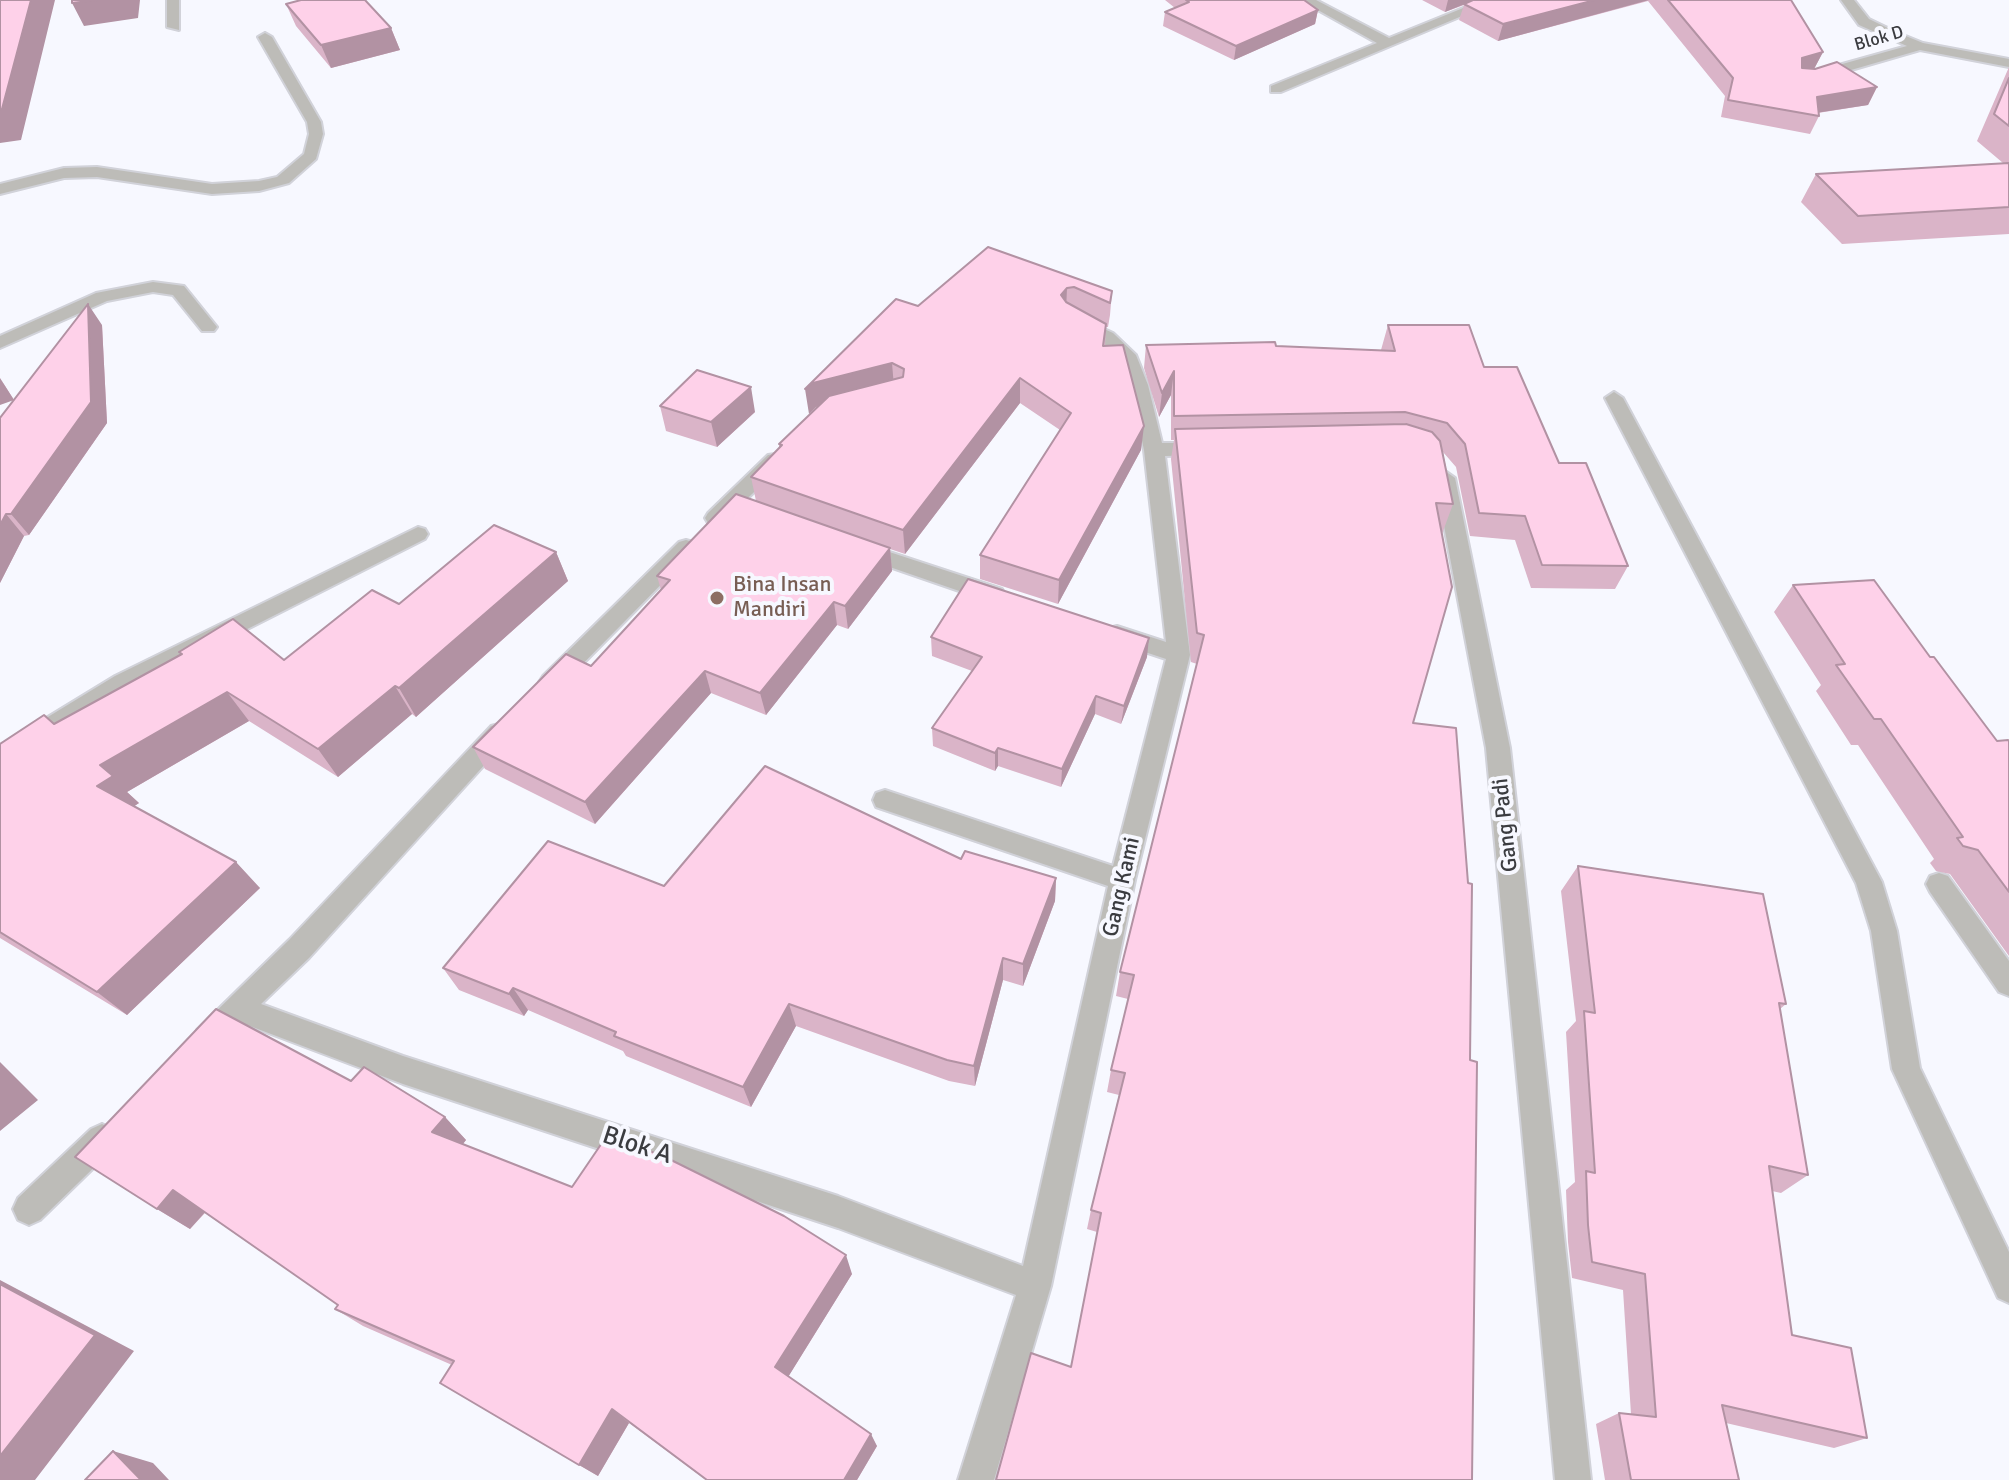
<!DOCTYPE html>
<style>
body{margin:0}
canvas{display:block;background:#f7f8ff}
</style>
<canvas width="2009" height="1480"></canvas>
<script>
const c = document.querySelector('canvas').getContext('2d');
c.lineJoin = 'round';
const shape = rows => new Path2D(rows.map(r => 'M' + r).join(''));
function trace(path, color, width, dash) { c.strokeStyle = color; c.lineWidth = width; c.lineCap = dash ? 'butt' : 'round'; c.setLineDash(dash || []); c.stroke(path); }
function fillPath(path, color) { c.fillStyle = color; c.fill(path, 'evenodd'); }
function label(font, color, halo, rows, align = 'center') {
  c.font = font + ' Signika,sans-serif'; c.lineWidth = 8; c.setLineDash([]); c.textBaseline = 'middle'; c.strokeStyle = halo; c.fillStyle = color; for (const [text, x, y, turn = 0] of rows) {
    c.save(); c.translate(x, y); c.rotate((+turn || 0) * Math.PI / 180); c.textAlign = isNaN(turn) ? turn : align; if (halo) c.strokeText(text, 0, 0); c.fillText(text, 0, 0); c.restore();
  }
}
const minor = shape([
 [167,0,179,0,179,30,167,27,167,0],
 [1300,0,1316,0,1389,38,1483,0,1500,0,1281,92,1271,92,1271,86,1377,43,1300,0],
 [1841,0,1854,0,1869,19,1896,32,1923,43,2009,59,2009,67,1920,50,1820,79,1810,79,1810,73,1907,46,1859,25,1841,0],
 [265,33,272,37,321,122,323,134,316,159,289,183,259,191,212,194,97,177,64,178,0,194,0,184,64,168,97,167,212,184,259,181,277,177,304,154,309,134,307,122,258,37,265,33],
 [153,282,184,286,217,327,214,331,202,331,173,295,153,292,107,301,0,348,0,336,96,293,153,282],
 [1076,316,1113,333,1136,355,1148,385,1162,443,1203,443,1213,449,1203,455,1165,456,1190,655,1135,880,1051,1286,994,1480,958,1480,1016,1295,838,1228,403,1084,242,1023,217,1048,207,1052,197,1048,193,1039,197,1030,289,940,491,726,499,724,507,726,511,733,507,740,309,958,261,1004,403,1056,838,1196,1023,1266,1108,886,876,807,873,800,876,793,885,790,1113,866,1166,659,1109,640,1106,634,1109,628,1117,626,1166,642,1144,450,1130,385,1119,357,1101,341,1070,325,1067,321,1076,316],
 [1614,392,1623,398,1882,882,1897,931,1920,1068,2009,1252,2009,1303,1998,1298,1892,1069,1871,931,1856,883,1605,398,1614,392],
 [775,454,782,455,785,460,782,465,722,523,708,523,705,518,708,513,768,455,775,454],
 [1445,471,1455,478,1510,748,1591,1480,1555,1480,1486,748,1435,478,1445,471],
 [418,527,425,529,428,534,425,539,131,688,36,748,9,775,0,778,0,753,20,734,115,676,418,527],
 [686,540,693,542,697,547,693,552,559,688,551,691,543,688,539,682,543,676,679,542,686,540],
 [862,543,1002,589,1005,595,1002,601,994,603,855,555,851,550,855,545,862,543],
 [1939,873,1948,876,2009,961,2009,996,1999,992,1930,892,1926,884,1930,876,1939,873],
 [102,1124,113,1129,117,1139,113,1149,40,1220,29,1225,18,1220,13,1209,18,1198,91,1129,102,1124]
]);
const wall = shape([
 [1165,0,1304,0,1318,10,1315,24,1234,60,1163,26,1165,12,1175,8],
 [1422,0,1791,0,1823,52,1814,69,1877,87,1868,105,1818,113,1819,116,1810,134,1721,117,1725,96,1648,1,1498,41,1459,20,1464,5,1445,12],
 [286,4,391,28,400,50,331,68,296,26],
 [2009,67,2009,234,1842,244,1801,202,1816,174,2003,163,1977,141],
 [988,247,1112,291,1110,315,1108,327,1106,327,1105,346,1141,450,1058,604,980,579,980,555,1060,430,1020,403,905,554,890,549,892,571,848,629,837,625,766,715,711,693,595,824,485,769,473,747,591,666,661,590,657,576,756,501,751,477,779,448,779,444,819,406,809,414,918,306],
 [102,325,107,423,29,535,24,536,0,583,13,401,0,378,14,400],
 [1388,325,1484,367,1559,463,1628,566,1615,589,1531,588,1515,540,1470,536,1456,467,1443,452,1453,504,1442,534,1071,1367,1097,1232,1087,1229,1091,1210,1119,1095,1107,1092,1111,1070,1128,999,1116,996,1120,972,1197,664,1191,662,1171,459,1174,440,1171,440,1171,395,1159,417,1144,368,1146,345,1276,346,1381,350],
 [660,406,755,412,717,447,666,431],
 [556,552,568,581,416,717,412,714,338,777,249,721,127,792,139,803,134,806,260,888,127,1015,0,938,0,744,54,724,181,655,179,652,284,660,399,604],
 [1793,585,1930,657,1997,741,2009,741,2009,956,1950,874,1936,871,1930,863,1934,859,1858,745,1851,745,1816,691,1821,685,1774,612],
 [931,637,1147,657,1121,724,1095,714,1061,787,998,766,995,771,933,746,932,728,972,671,932,656],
 [961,859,1056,878,1055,901,1023,986,1003,980,975,1086,949,1081,796,1026,751,1107,626,1056,623,1051,528,1010,524,1016,459,990,443,968,664,886],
 [1578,866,1786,1004,1780,1009,1808,1175,1781,1193,1772,1191,1792,1335,1867,1438,1834,1448,1726,1423,1739,1480,1605,1480,1596,1424,1619,1413,1631,1414,1623,1290,1572,1278,1568,1242,1566,1190,1575,1182,1566,1032,1576,1021,1561,891],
 [351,1081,445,1117,466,1140,463,1144,572,1187,852,1274,788,1377,877,1446,857,1480,706,1480,629,1423,598,1476,440,1383,452,1365,363,1326,335,1309,338,1305,205,1213,190,1229,157,1209]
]);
const shadedWall = shape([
 [31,0,55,0,21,140,0,143,0,110],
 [97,0,140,0,138,18,84,26,72,3],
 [1448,0,1475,0,1445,12],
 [1595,0,1649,0,1498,41,1503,24],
 [1318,10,1315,24,1234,60,1236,46],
 [391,28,400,50,331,68,321,45],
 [1823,52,1814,69,1794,75,1802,58],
 [1877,87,1868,105,1809,114,1817,97],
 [1067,288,1066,312,1061,295],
 [88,304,102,325,107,423,29,535,11,514],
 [892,363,894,387,816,407,809,414,805,389,813,383],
 [1174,371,1171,395,1159,417,1162,393],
 [0,378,14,400,0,405],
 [1020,378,1020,403,905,554,903,530],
 [751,387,755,412,717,447,711,422],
 [1144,426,1141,450,1058,604,1059,580],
 [6,514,24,536,0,583,0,525],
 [890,548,892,571,848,629,845,606],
 [556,552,568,581,416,717,399,688],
 [834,602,837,625,766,715,760,693],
 [1149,638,1147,657,1121,724,1124,706],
 [705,671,711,693,595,824,585,802],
 [395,686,412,714,338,777,318,749],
 [227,692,249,721,127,792,139,803,124,813,97,786,100,765],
 [1096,696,1095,714,1061,787,1062,769],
 [998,748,998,766,995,771,995,753],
 [236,862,260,888,127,1015,97,992],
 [1056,878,1055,901,1023,986,1023,964],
 [1003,958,1003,980,975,1086,974,1066],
 [513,988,528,1010,524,1016,509,994],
 [789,1004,796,1026,751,1107,743,1087],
 [0,1062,38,1100,0,1131],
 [445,1117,466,1140,454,1155,432,1132],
 [173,1190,206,1211,190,1229,157,1209],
 [846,1255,852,1274,785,1382,775,1367],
 [0,1280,134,1351,35,1480,0,1480],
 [612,1409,629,1423,598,1476,579,1465],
 [871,1434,877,1446,857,1480,844,1480],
 [113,1451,153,1463,169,1480,141,1480]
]);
const building = shape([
 [0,0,31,0,2,109,0,110,0,0],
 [72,0,97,0,72,3,72,0],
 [301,0,365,0,391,28,321,45,286,4,301,0],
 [1186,0,1304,0,1318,10,1236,46,1165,12,1189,2,1186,0],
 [1473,0,1595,0,1503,24,1464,4,1473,0],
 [1668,0,1791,0,1823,52,1802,58,1802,68,1815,69,1837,62,1877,87,1817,97,1819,116,1728,100,1733,78,1668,0],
 [2009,78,2009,126,1994,114,2009,78],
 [2009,163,2009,207,1858,216,1816,174,2009,163],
 [988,247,1112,291,1110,303,1074,287,1067,288,1061,295,1066,302,1106,324,1103,346,1123,345,1144,426,1059,580,980,555,1071,413,1020,378,903,530,751,477,782,445,779,444,829,396,903,377,904,369,892,363,813,383,805,389,896,299,918,306,988,247],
 [88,304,91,402,11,514,6,514,0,525,0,418,88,304],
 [1388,325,1469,325,1484,367,1517,367,1559,463,1586,463,1628,566,1542,565,1525,516,1479,513,1465,444,1447,423,1405,412,1174,416,1174,371,1162,393,1146,345,1275,342,1276,346,1395,351,1388,325],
 [697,370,751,387,711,422,660,406,697,370],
 [1406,424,1432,432,1440,441,1453,504,1436,503,1452,587,1413,723,1456,728,1468,883,1472,884,1470,1060,1477,1062,1472,1480,996,1480,1031,1353,1071,1367,1101,1213,1091,1210,1125,1073,1111,1070,1134,975,1120,972,1204,635,1197,633,1175,429,1406,424],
 [736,494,890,548,845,606,834,602,760,693,705,671,585,802,473,747,566,654,591,666,670,580,657,576,736,494],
 [494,525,556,552,399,688,395,686,318,749,227,692,100,765,113,776,97,786,236,862,97,992,0,932,0,744,44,715,54,724,182,654,179,652,233,619,284,660,372,590,399,604,494,525],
 [968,579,1149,638,1124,706,1096,696,1062,769,998,748,995,753,932,728,982,657,931,637,968,579],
 [1874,580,1930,657,1934,657,1997,741,2008,740,2009,741,2009,892,1978,850,1963,846,1957,838,1963,837,1881,719,1874,719,1836,665,1845,664,1793,585,1874,580],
 [765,766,961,859,965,851,1056,878,1023,964,1003,958,974,1066,947,1060,789,1004,743,1087,614,1036,616,1032,513,988,509,994,443,968,548,841,664,886,765,766],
 [1578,866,1763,894,1786,1004,1779,1003,1808,1175,1769,1166,1792,1335,1851,1348,1867,1438,1722,1405,1739,1480,1631,1480,1619,1413,1656,1417,1645,1274,1592,1262,1588,1225,1586,1171,1595,1173,1584,1011,1595,1013,1578,866],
 [216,1009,351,1081,364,1067,445,1117,432,1132,572,1187,606,1137,661,1155,784,1216,846,1255,775,1367,871,1434,844,1480,707,1480,612,1409,579,1465,440,1383,454,1361,335,1309,338,1305,173,1190,157,1209,75,1157,216,1009],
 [0,1284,95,1335,0,1456,0,1284],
 [113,1451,141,1480,85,1480,113,1451]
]);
const markers = [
 [717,598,8,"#8d6e63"]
];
const farStreetnames = [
 ["Blok D",1879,39,-16]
];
const educationNames = [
 ["Bina Insan",733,585],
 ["Mandiri",733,610]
];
const streetNames = [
 ["Gang Padi",1506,825,-96],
 ["Gang Kami",1122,887,-77]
];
const nearStreetnames = [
 ["Blok A",637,1146,18]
];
trace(minor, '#d1d2d9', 4);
fillPath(minor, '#bdbcb8');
fillPath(wall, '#dab4c8');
fillPath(shadedWall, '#b292a3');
fillPath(building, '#fed1e9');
trace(building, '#b292a3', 2);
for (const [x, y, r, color] of markers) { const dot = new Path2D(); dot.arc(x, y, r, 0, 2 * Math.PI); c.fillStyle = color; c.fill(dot); trace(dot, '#f7f8ff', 3); }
label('18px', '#3b3c40', '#f7f8ff', farStreetnames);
label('22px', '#785e54', '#f7f8ff', educationNames, 'left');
label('22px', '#3b3c40', '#f7f8ff', streetNames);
label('26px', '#3b3c40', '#f7f8ff', nearStreetnames);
</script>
